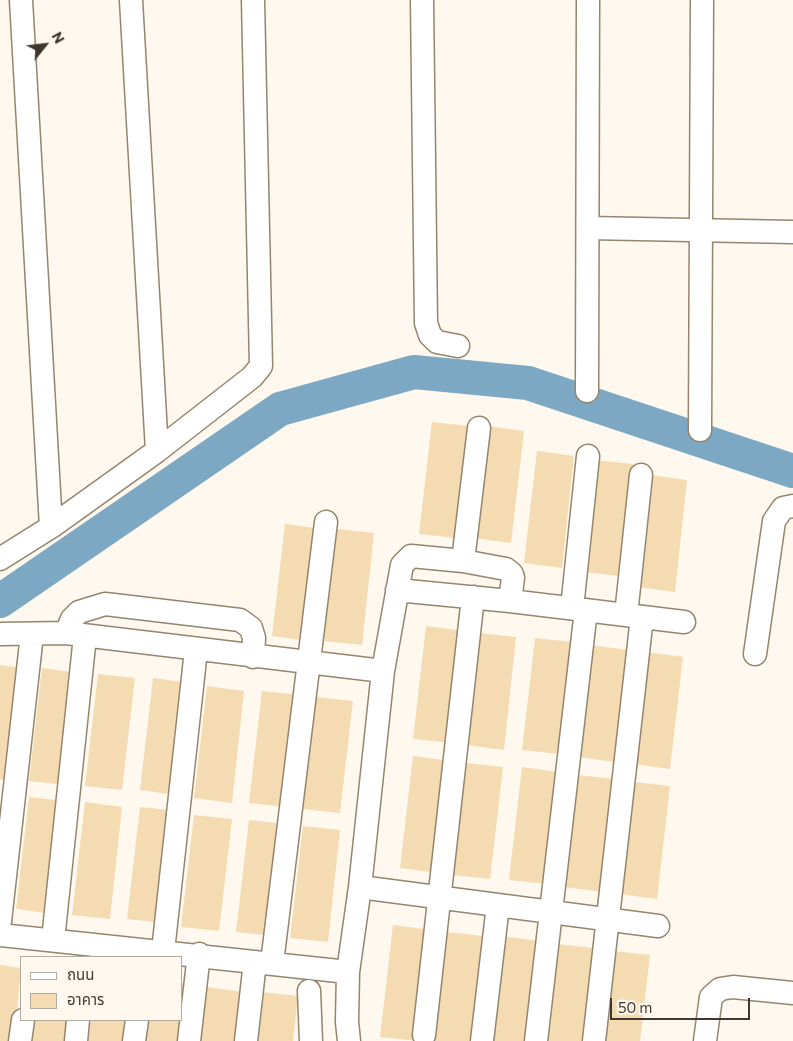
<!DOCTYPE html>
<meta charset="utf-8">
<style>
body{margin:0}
#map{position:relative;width:793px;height:1041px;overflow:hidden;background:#fef8ee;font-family:Commissioner,"Noto Sans Thai",sans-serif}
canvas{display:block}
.legend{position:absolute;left:20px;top:956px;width:162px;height:65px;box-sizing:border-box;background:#fef8ee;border:1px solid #b1aba1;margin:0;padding:6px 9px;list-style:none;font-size:15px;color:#3e382e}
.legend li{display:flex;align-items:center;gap:10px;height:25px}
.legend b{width:25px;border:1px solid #b1aba1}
.north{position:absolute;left:20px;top:20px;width:50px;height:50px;-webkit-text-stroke:4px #fef8ee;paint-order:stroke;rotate:61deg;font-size:14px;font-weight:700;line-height:20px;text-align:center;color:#3e382e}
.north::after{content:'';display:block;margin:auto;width:18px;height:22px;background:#3e382e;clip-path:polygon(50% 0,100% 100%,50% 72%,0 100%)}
.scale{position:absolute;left:610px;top:998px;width:140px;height:22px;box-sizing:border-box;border:2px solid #3e382e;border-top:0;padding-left:6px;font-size:15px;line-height:18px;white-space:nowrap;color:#3e382e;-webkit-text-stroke:4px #fef8ee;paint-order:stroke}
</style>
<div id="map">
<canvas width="793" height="1041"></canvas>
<ul class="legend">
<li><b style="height:6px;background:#fff"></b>ถนน</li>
<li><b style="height:14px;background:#f5dbb2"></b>อาคาร</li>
</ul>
<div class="north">N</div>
<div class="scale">50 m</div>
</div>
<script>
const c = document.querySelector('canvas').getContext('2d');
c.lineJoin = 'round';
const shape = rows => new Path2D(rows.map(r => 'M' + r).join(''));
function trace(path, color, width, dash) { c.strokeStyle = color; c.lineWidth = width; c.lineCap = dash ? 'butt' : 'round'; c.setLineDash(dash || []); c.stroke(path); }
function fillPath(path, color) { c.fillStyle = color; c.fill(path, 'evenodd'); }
const river = shape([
 [0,601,280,409,414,372,528,383,793,471]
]);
const building = shape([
 [432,422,469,426,456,538,419,534],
 [486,426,524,431,511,543,474,538],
 [537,451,574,456,562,568,524,563],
 [595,460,633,464,620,576,582,572],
 [650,475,687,480,675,592,637,587],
 [285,524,322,529,310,641,272,636],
 [337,529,374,533,362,645,324,641],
 [426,626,464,631,451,743,413,739],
 [479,633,516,637,504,750,466,745],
 [535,638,573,642,560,754,522,750],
 [590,645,628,650,615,762,578,757],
 [646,652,683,657,670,769,633,764],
 [0,665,24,668,12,781,0,779],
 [42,668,79,673,66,785,29,781],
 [98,674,135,678,122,790,85,786],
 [153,678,190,683,177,795,140,790],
 [207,686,244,691,232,803,194,798],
 [262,691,299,695,286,807,249,803],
 [316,697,353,701,340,813,303,809],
 [413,756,451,761,438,873,400,868],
 [466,763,503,767,490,879,453,875],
 [522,767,559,772,547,884,509,880],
 [577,775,615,779,602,892,565,887],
 [633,782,670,786,657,899,620,894],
 [29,797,66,801,53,914,16,909],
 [85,802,122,807,110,919,72,915],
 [140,807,177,811,164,923,127,919],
 [194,815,232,819,219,931,181,927],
 [249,820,286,824,274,936,236,932],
 [303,826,340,830,328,942,290,938],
 [393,925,431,930,418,1041,380,1037],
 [446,932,483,936,471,1041,433,1041],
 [502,936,539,941,528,1041,490,1041],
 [557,944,595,948,584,1041,546,1041],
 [613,951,650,955,640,1041,602,1041],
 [0,965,21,968,14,1041,0,1041],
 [181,983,188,984,182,1041,144,1041,146,1020,181,1020],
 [206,987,244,992,238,1041,200,1041],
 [261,992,298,996,293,1041,255,1041],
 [34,1020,71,1020,69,1041,31,1041],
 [91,1020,129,1020,126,1041,88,1041]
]);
const minor = shape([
 [21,0,51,527],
 [131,0,157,451],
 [422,0,426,323,430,335,437,342,458,346],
 [588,228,793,232],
 [587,391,588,0],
 [700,430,702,0],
 [0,559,51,527,157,451,252,377,261,366,253,0],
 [463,561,479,428],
 [397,590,510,601,684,622],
 [572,608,588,456],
 [626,615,641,475],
 [66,633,72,619,79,612,105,604,240,620,251,628,254,638,253,657],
 [0,634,66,633,383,671],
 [755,654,774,521,783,508,793,506],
 [360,887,658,926],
 [0,921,32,634],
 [0,935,348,972],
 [53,940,85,636],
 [163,951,196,650],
 [272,963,326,522],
 [309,991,311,1041],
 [424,1035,473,597],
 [20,1041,23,1020],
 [76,1041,78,1020],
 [134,1041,137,1020],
 [189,1041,199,954],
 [246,1041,255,962],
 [349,1041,347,1022,348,972,360,887,383,671,402,565,411,556,463,561,506,569,512,574,513,578,510,601],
 [482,1041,498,905],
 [536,1041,586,610],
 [594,1041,642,617],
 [705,1041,711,997,720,989,733,987,793,993]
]);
trace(river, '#7ca8c3', 34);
fillPath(building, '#f5dbb2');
trace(minor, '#94856e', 25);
trace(minor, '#fff', 22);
</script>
